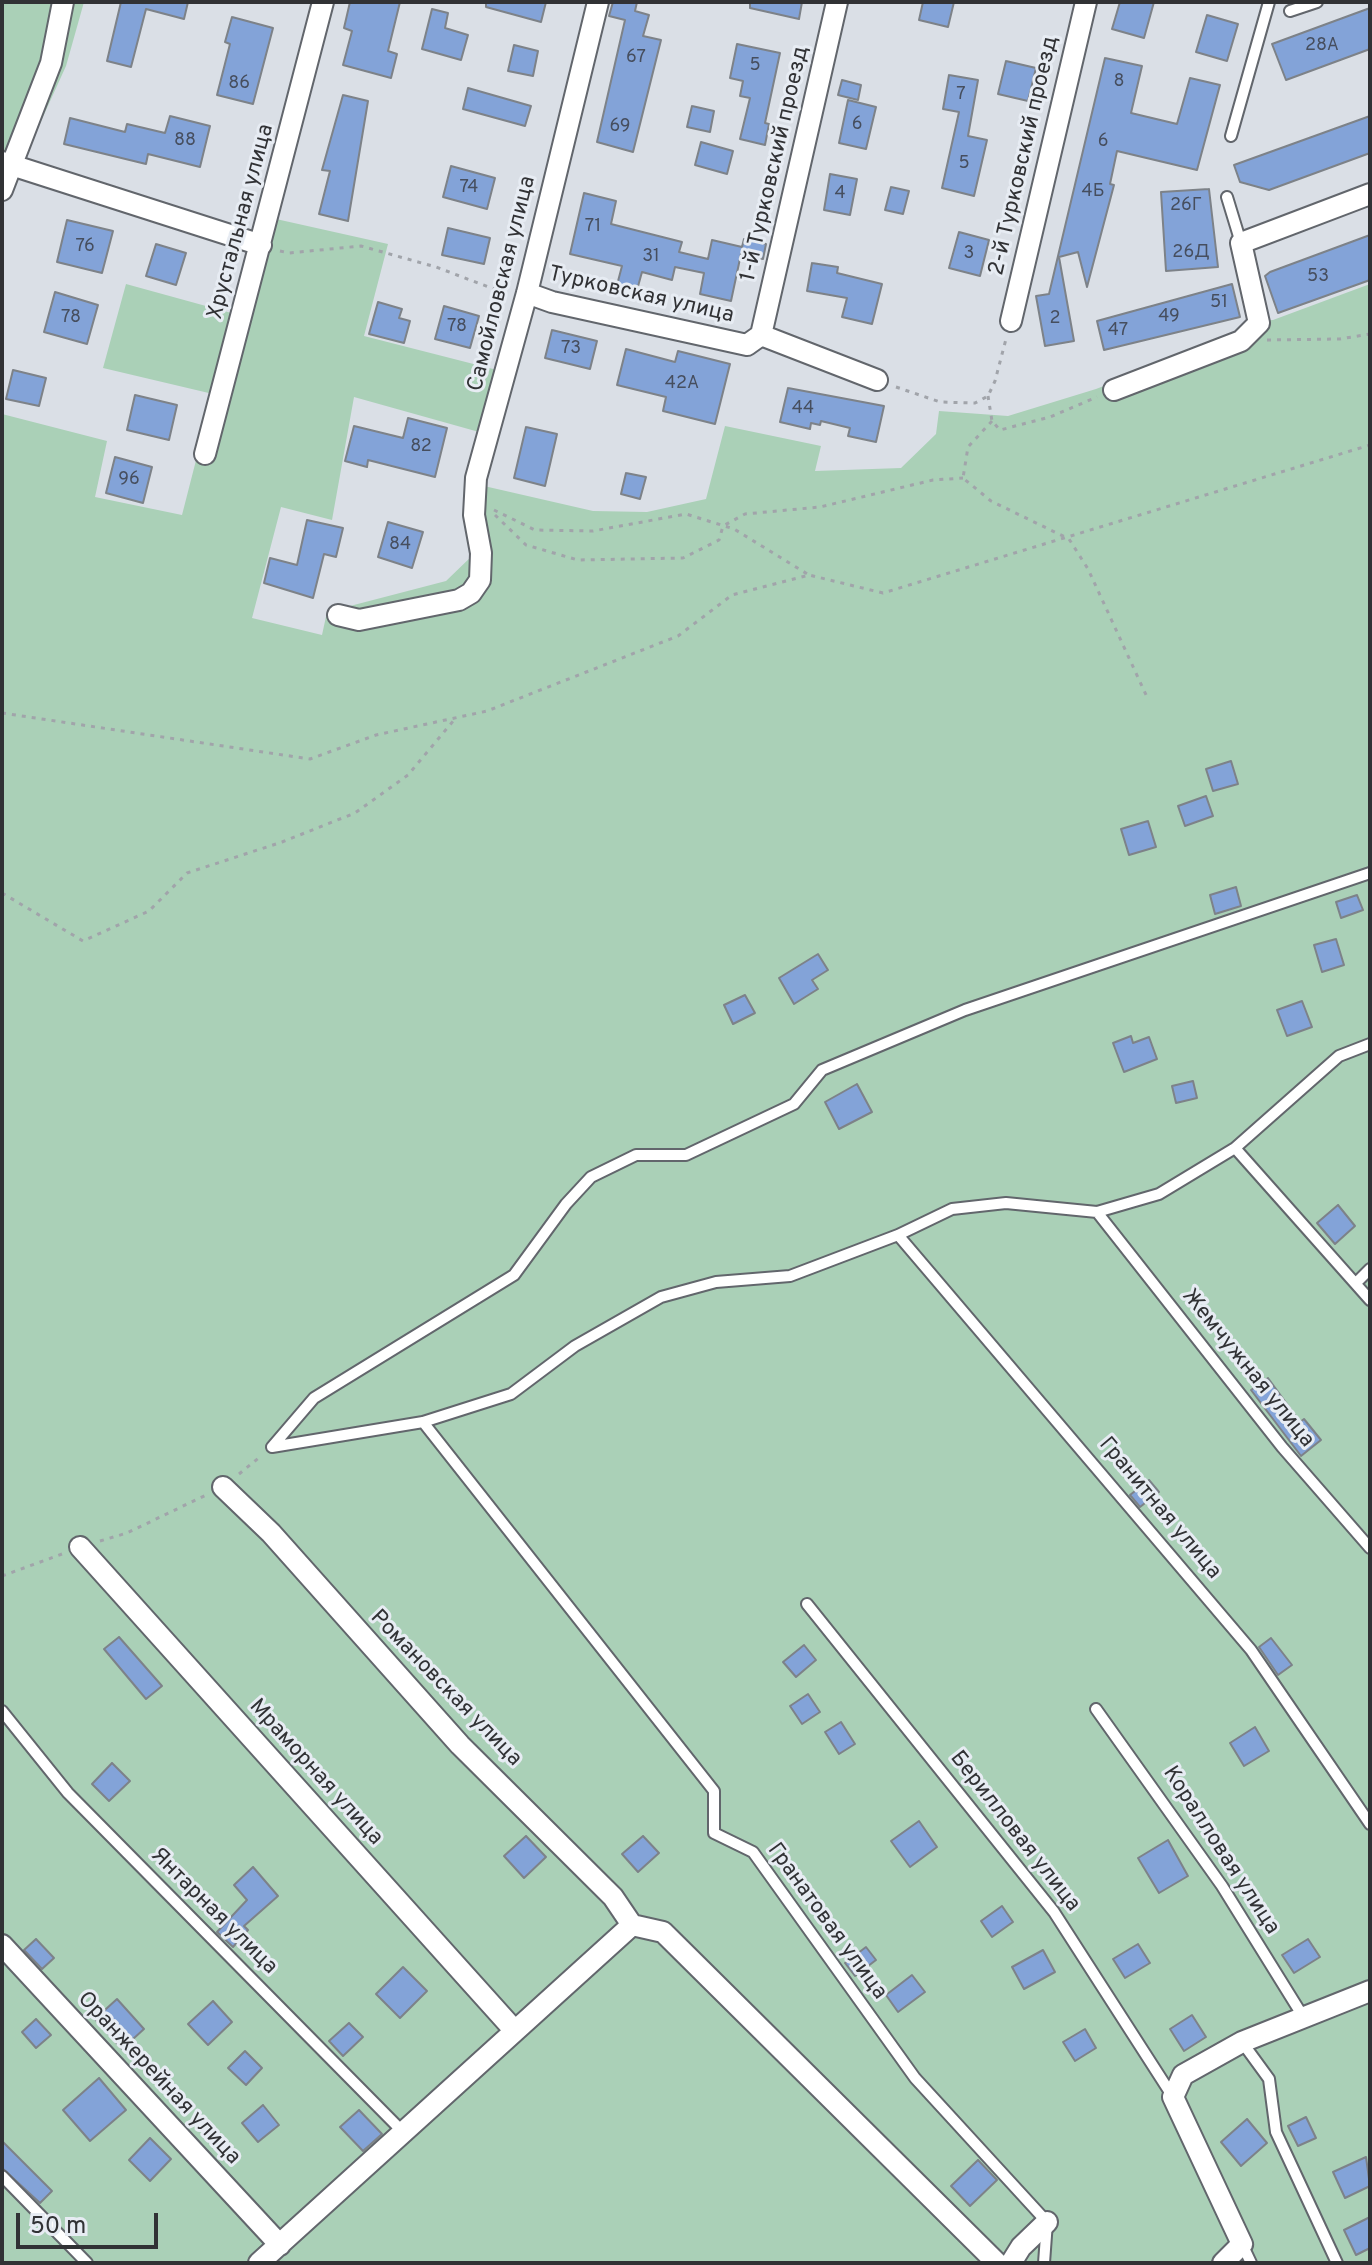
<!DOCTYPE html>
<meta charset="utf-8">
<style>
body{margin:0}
#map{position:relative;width:1372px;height:2265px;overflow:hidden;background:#dadfe6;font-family:Overpass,sans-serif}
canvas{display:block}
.frame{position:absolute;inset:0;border:4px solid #313235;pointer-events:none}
.scale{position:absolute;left:16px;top:2213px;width:142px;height:36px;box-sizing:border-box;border:4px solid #313235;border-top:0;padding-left:10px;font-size:24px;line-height:28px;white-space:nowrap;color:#313235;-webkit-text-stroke:6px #e7ecf3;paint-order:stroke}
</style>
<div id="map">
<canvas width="1372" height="2265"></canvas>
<div class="frame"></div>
<div class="scale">50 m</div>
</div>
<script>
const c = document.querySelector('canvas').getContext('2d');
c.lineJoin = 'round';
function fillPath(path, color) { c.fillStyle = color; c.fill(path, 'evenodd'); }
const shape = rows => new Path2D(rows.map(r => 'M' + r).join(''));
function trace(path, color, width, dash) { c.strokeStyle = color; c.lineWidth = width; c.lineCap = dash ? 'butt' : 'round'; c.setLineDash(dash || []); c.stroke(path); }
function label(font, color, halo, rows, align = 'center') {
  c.font = font + ' Overpass,sans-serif'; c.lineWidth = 6; c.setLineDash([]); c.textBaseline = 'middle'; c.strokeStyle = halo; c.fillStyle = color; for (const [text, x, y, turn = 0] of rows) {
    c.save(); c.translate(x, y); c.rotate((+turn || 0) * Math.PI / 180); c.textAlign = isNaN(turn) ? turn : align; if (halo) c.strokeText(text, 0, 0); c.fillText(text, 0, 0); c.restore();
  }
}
const green = shape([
 [2,2,84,2,66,66,27,152,2,154],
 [276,219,388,244,364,336,497,370,479,432,354,397,332,520,281,507,252,618,322,635,327,612,446,581,474,554,484,486,593,511,647,512,706,499,725,426,821,446,815,471,901,468,936,434,939,411,1008,416,1096,389,1234,336,1249,321,1273,320,1370,284,1370,2263,2,2263,2,414,107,441,95,497,182,515,213,394,103,368,126,284,235,314]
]);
const building = shape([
 [121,2,188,2,184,19,146,9,131,67,107,61,121,2],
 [350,2,400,2,388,51,397,54,391,78,343,65,352,31,344,28,350,2],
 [486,2,546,2,541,22,486,7,486,2],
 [613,2,637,2,635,11,649,15,643,36,661,40,633,152,597,142,625,20,609,16,613,2],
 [750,2,802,2,799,19,750,8,750,2],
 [923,2,954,2,948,27,919,20,923,2],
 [1120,2,1154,2,1144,38,1112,29,1120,2],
 [1370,8,1370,49,1286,80,1272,44,1370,8],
 [432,9,448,13,445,28,468,35,461,60,422,49,432,9],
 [1207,15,1238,24,1227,61,1196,52,1207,15],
 [232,17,273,28,253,104,217,95,230,44,225,42,232,17],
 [737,44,780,53,765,123,769,124,765,145,740,139,750,98,740,96,743,81,730,78,737,44],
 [514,45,538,51,533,76,508,71,514,45],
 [1105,58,1142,66,1131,113,1177,124,1190,78,1220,85,1197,170,1117,151,1110,184,1114,185,1087,287,1078,252,1059,257,1074,341,1045,346,1036,296,1049,294,1105,58],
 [1006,61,1036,68,1028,101,998,94,1006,61],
 [949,75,978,80,968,136,987,140,974,196,942,188,959,112,943,109,949,75],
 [842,80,861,85,858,100,838,95,842,80],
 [468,88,531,106,525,126,463,109,468,88],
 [343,95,368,101,348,221,319,214,330,171,322,170,343,95],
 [848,100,876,107,866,149,839,143,848,100],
 [692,106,714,111,710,132,687,127,692,106],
 [170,116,210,126,200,167,148,154,146,164,64,144,70,118,125,132,127,124,165,133,170,116],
 [1370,116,1370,153,1269,190,1240,182,1234,165,1370,116],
 [701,142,733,151,727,174,695,165,701,142],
 [451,166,495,178,487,209,443,197,451,166],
 [830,174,857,179,850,215,824,210,830,174],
 [891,187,909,191,903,214,885,210,891,187],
 [1209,189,1218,267,1166,271,1161,192,1209,189],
 [584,193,616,201,611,224,682,242,679,252,708,259,712,240,742,247,744,239,766,244,763,259,741,254,731,301,700,294,704,273,675,267,672,280,642,272,637,290,617,285,622,266,570,254,584,193],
 [67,220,113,231,102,273,57,262,67,220],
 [448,228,490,238,484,264,442,255,448,228],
 [959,232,989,240,980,276,949,268,959,232],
 [1370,235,1370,280,1278,313,1265,276,1270,272,1370,235],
 [156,244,186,253,176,285,146,276,156,244],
 [812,263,838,267,837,273,882,284,872,324,842,317,847,298,807,291,812,263],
 [1232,284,1240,317,1104,350,1097,321,1232,284],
 [55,292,98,305,87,344,44,332,55,292],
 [378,302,402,309,399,318,410,321,404,343,369,334,378,302],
 [444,306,479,316,470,348,435,339,444,306],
 [552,330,597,341,590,369,545,358,552,330],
 [626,349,675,362,678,351,730,364,715,424,663,411,666,397,617,385,626,349],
 [13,370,46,378,39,406,6,399,13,370],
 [788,388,884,406,876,442,848,436,850,428,821,421,820,425,811,423,810,429,780,422,788,388],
 [135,395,177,405,169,440,127,430,135,395],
 [408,418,447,428,435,477,368,460,367,467,345,461,354,426,403,438,408,418],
 [526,427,557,434,545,486,514,478,526,427],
 [115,457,152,467,143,503,106,493,115,457],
 [626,473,646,477,640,499,621,494,626,473],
 [307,520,343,528,336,557,324,554,313,598,264,583,270,558,297,565,307,520],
 [388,522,423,532,412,568,378,557,388,522],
 [1231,761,1238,784,1213,791,1206,769,1231,761],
 [1206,796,1213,816,1185,826,1178,806,1206,796],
 [1148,821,1156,847,1129,855,1121,829,1148,821],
 [1236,887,1241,906,1215,914,1210,895,1236,887],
 [1357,895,1363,910,1341,918,1336,902,1357,895],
 [1336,939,1344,965,1322,972,1314,945,1336,939],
 [818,954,828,970,812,980,818,989,794,1004,779,978,818,954],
 [745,995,755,1013,733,1024,724,1005,745,995],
 [1302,1001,1312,1027,1287,1036,1277,1010,1302,1001],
 [1131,1036,1133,1043,1149,1037,1157,1059,1124,1072,1113,1043,1131,1036],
 [1193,1081,1197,1098,1176,1103,1172,1086,1193,1081],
 [857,1084,872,1112,839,1129,825,1102,857,1084],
 [1338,1205,1355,1226,1335,1244,1317,1223,1338,1205],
 [1268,1378,1300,1422,1304,1419,1321,1440,1301,1456,1251,1390,1268,1378],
 [1149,1480,1159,1492,1140,1507,1130,1495,1149,1480],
 [119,1637,162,1686,146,1699,104,1649,119,1637],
 [1271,1638,1292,1665,1278,1675,1259,1647,1271,1638],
 [804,1645,816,1660,796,1677,783,1662,804,1645],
 [808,1694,820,1712,802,1724,790,1706,808,1694],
 [841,1722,855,1744,839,1754,825,1732,841,1722],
 [1255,1727,1269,1751,1244,1766,1230,1743,1255,1727],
 [112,1763,130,1781,109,1801,92,1784,112,1763],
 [919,1821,937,1847,910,1867,891,1841,919,1821],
 [526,1836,546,1857,524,1878,504,1856,526,1836],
 [643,1836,659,1853,638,1872,622,1854,643,1836],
 [1168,1840,1188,1876,1159,1893,1138,1858,1168,1840],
 [253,1867,278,1896,244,1926,248,1930,233,1947,217,1932,247,1900,234,1885,253,1867],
 [1002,1906,1013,1922,992,1937,981,1921,1002,1906],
 [36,1939,54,1958,42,1969,24,1950,36,1939],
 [1308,1939,1320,1957,1294,1973,1282,1955,1308,1939],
 [1138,1944,1150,1963,1125,1978,1113,1959,1138,1944],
 [866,1947,876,1960,855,1976,845,1963,866,1947],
 [1043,1950,1055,1972,1024,1989,1012,1967,1043,1950],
 [403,1967,427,1991,400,2018,376,1994,403,1967],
 [912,1975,925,1992,898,2012,886,1995,912,1975],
 [117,1999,144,2029,122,2049,95,2019,117,1999],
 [213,2001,232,2022,208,2045,188,2024,213,2001],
 [1192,2015,1206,2037,1184,2051,1170,2029,1192,2015],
 [36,2019,51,2035,36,2048,22,2032,36,2019],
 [349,2023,363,2037,343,2056,329,2041,349,2023],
 [1085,2029,1096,2048,1075,2061,1063,2042,1085,2029],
 [245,2051,262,2068,246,2085,228,2068,245,2051],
 [99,2078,126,2110,90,2141,63,2110,99,2078],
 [263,2105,279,2125,258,2142,242,2123,263,2105],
 [359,2110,382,2134,363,2151,340,2127,359,2110],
 [1306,2117,1316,2138,1298,2146,1288,2126,1306,2117],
 [1247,2119,1267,2143,1241,2166,1221,2142,1247,2119],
 [150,2138,171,2159,150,2181,129,2160,150,2138],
 [2,2141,52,2191,40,2203,2,2168,2,2141],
 [1366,2157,1370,2186,1345,2198,1333,2172,1366,2157],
 [978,2160,997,2180,970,2206,951,2186,978,2160],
 [1370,2217,1370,2248,1356,2255,1344,2230,1370,2217]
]);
const path = shape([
 [280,251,289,253,361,246,436,267,507,294],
 [1267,340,1340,339,1370,334],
 [896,387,940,402,975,403,988,396,995,381,1006,339],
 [988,396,992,421,1000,430,1050,417,1097,397],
 [992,421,968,447,963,478,991,501,1069,539,1088,569,1147,697],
 [494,510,535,530,593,531,686,514,734,529,809,575],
 [495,515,526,545,578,560,683,558,719,540,723,526,745,514,820,507,933,480,963,478],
 [2,713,310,759,376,735,487,711,678,636,732,595,809,575,883,593,1370,445],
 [2,893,83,941,149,911,187,873,282,842,355,813,408,775,454,720],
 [239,1474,261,1456],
 [100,1541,127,1533,206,1495],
 [2,1576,62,1554]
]);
const service = shape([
 [1290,11,1317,2],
 [1231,136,1269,2],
 [1227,197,1241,243],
 [1235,1148,1370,1300],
 [1097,1212,1282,1447,1370,1548],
 [898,1235,1251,1650,1370,1824],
 [1356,1283,1370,1269],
 [423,1422,714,1791,714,1833,753,1852,915,2078,1047,2222,1044,2263],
 [272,1447,314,1398,514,1275,566,1204,591,1177,636,1155,686,1155,794,1104,822,1070,965,1010,1370,873],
 [272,1447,423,1422,511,1394,575,1346,661,1297,716,1282,790,1276,898,1235,952,1209,1006,1203,1097,1212,1159,1194,1235,1148,1339,1056,1370,1044],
 [807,1604,1054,1912,1173,2097],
 [1096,1709,1222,1886,1304,2018],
 [2,1711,68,1793,405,2134],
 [1242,2042,1269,2079,1276,2132,1337,2263],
 [2,2176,87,2263],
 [1242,2244,1251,2263]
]);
const minor = shape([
 [2,162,261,245],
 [2,190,51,63,63,2],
 [527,293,552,302,747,345,761,335],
 [1011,321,1086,2],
 [761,335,837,2],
 [761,335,877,380],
 [1114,390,1241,341,1259,323,1241,243,1370,194],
 [205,454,323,2],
 [338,615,359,620,459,600,471,593,480,580,481,553,474,515,476,478,527,293,598,2],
 [223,1487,271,1533,460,1745,613,1897,632,1925],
 [80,1547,515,2031],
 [2,1945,280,2245],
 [259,2263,632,1925,663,1932,997,2263],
 [1011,2263,1021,2247,1047,2222],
 [1223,2263,1242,2244,1173,2097,1183,2075,1242,2042,1370,1991]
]);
const numberNames = [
 ["28А",1322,46],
 ["67",636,58],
 ["5",755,66],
 ["8",1119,82],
 ["86",239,84],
 ["7",961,95],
 ["6",857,125],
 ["69",620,127],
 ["88",185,141],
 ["6",1103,142],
 ["5",964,164],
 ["74",469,188],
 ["4Б",1093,192],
 ["4",840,194],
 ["26Г",1186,206],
 ["71",593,227],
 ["76",85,247],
 ["26Д",1191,253],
 ["3",969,254],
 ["31",651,257],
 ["53",1318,277],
 ["51",1219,303],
 ["49",1169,317],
 ["78",71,318],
 ["2",1055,319],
 ["78",457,327],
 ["47",1118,331],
 ["73",571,349],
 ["42А",682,384],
 ["44",803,409],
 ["82",421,447],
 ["96",129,480],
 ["84",400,545]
];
const streetNames = [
 ["2-й Турковский проезд",1025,156,-77],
 ["1-й Турковский проезд",776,164,-77],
 ["Хрустальная улица",242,222,-75],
 ["Самойловская улица",503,284,-76],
 ["Турковская улица",641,296,13],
 ["Жемчужная улица",1247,1369,51],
 ["Гранитная улица",1159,1509,50],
 ["Романовская улица",445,1689,46],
 ["Мраморная улица",315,1773,48],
 ["Берилловая улица",1014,1832,52],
 ["Коралловая улица",1220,1851,57],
 ["Янтарная улица",213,1912,45],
 ["Гранатовая улица",826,1922,54],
 ["Оранжерейная улица",158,2079,47]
];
fillPath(green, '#aad0b7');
fillPath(building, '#83a3d8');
trace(building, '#7d8288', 2);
trace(service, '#62666c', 14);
trace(minor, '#62666c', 24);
trace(path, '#a1a4aa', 3, [4, 6]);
trace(service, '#fff', 10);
trace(minor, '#fff', 20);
label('18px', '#464e5e', null, numberNames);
label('22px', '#313235', '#e7ecf3', streetNames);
</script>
